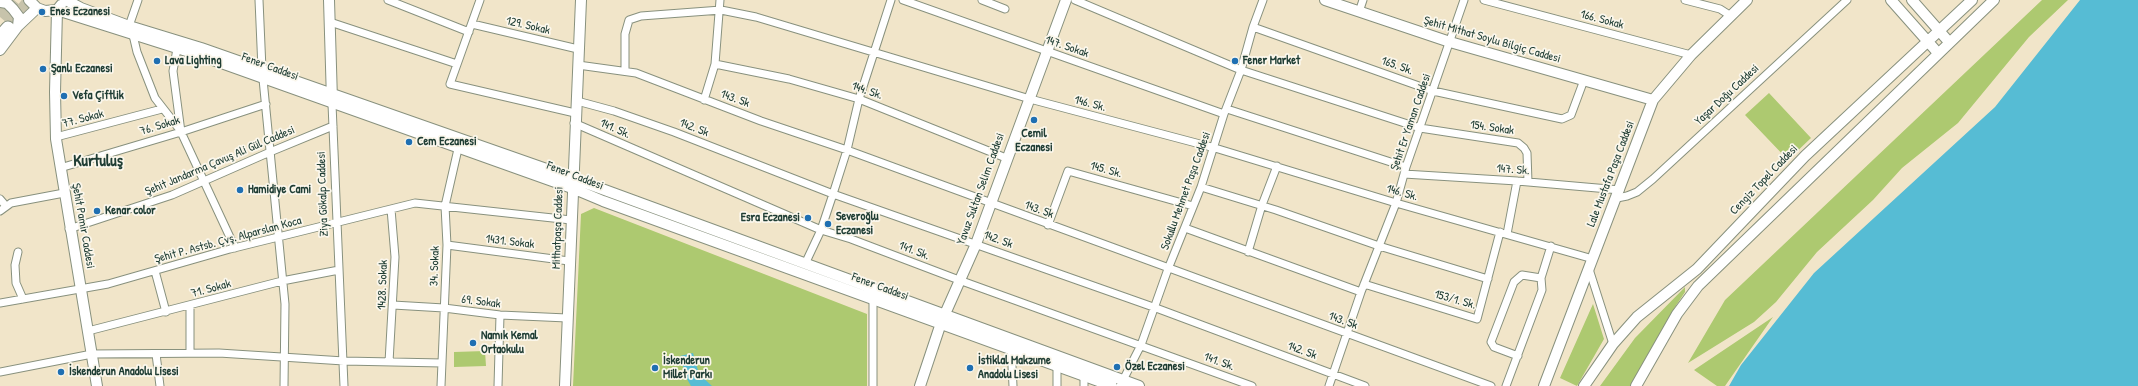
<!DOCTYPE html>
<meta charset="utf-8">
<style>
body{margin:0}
canvas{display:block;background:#f1e5c9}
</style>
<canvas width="2138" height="386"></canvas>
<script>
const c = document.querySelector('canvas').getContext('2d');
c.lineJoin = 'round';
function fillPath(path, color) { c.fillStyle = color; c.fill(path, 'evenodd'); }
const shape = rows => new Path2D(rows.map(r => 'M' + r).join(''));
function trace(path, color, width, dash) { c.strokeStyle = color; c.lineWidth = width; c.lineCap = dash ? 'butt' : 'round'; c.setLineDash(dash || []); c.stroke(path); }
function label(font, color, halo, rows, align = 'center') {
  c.font = font + ' "Patrick Hand",sans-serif'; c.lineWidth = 3.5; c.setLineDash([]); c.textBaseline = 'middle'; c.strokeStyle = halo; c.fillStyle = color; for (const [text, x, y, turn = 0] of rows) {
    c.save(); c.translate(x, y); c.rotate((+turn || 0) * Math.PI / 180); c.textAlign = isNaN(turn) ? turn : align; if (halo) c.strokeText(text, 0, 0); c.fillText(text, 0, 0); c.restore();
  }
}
const green = shape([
 [2042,0,2068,0,2029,37,1958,123,1902,168,1873,200,1817,252,1776,302,1754,322,1688,363,1725,300],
 [1769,93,1811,138,1788,160,1745,115],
 [594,208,867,314,867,386,573,386,581,214],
 [1685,287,1685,292,1675,307,1633,386,1600,386,1635,338],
 [1593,304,1604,339,1577,386,1560,378],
 [1773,317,1725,386,1717,386,1694,370],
 [485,351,486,366,454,367,454,352]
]);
const water = shape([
 [2080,0,2138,0,2138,386,1729,386,1741,365,1814,273,1995,107],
 [693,353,699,374,712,386,691,386,687,379,680,356]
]);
const highwayTunnel = shape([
 [0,17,14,0],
 [8,28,30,0]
]);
const street = shape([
 [259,0,262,69,285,304,284,386],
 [388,0,469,32],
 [480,0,450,84,575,113],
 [903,0,1224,114],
 [982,0,1005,9],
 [1075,0,1241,70,1420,128,1518,143,1524,148,1527,153,1528,182],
 [1484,0,1691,55],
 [1685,0,1720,9,1731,16],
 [1359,12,1363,0],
 [330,22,457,64],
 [472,24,578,49],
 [129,26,138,0],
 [1253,27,1433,91,1562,119,1571,115,1584,80],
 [133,35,137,52,155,98,180,130],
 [177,49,173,71,181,132,235,248],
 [715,64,789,79,859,99,1006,158],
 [578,65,636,73,761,121,847,150,1491,386],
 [625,71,625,34,629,20,641,16,721,10,756,17,1030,99,1215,148,1396,203,1593,259],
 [704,100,715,64,720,0],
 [577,101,614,111,674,132,833,194,1156,308,1365,386],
 [332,104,344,386],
 [1227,109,1406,167],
 [574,123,821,230,851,239,959,280,1252,386],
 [56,137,162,109],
 [60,168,181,132,266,104],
 [1404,174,1517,181,1620,190],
 [1201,187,1276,210,1379,246,1488,279],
 [1617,198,1627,196,1637,192,1653,179,1847,0],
 [0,199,6,206],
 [0,211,11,203,64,193],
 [1048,225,1068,171,1193,206],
 [1185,228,1361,292],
 [69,229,172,195,270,152,333,126],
 [1507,234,1517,181],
 [447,245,569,261],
 [18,252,15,265,16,283,23,299],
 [1248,252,1262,205,1277,166],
 [805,264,821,230,833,194,847,150,859,99,891,0],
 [1589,269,1613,344],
 [155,271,166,312],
 [1364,284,1477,319,1500,232],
 [873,298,873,386],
 [0,303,108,284,230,249,415,203,571,220],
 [393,305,444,308,500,315,567,318],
 [88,331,282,281,339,270],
 [1011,346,1013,386],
 [190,353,190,306],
 [156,354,160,386],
 [1518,356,1494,347,1491,342,1514,282,1522,275,1541,278],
 [389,362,395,257,391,209],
 [1057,363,1057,386],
 [0,372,92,354,219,353,344,361,442,363],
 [1084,372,1084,386],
 [441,386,447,245,445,206,458,149],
 [498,386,500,315],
 [1120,386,1141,345,1168,269,1201,187,1224,114,1241,70,1253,27,1263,0],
 [1329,386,1361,292,1396,203,1406,167,1464,0],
 [1506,386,1542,290,1541,278,1551,246]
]);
const secondary = shape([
 [29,0,37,8,45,11,57,10,199,55,572,188,603,201,1112,386],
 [66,0,81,8,129,26,201,48,572,178,1139,386],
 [329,0,332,100],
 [1325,0,1450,42,1653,100],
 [1891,0,1938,53],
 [1912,0,1949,42],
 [0,2,7,3,13,9,19,17,18,26],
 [61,5,57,10,55,92,56,139,97,386],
 [0,50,18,26,37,8],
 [565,386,581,0],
 [920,386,941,323,976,244,1066,0],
 [1544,386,1653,100,1691,55,1747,0],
 [1584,386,1613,344,1637,317,1697,269,1805,156,1972,0],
 [1636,386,1677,314,1698,286,1994,0]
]);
const highway = shape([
 [0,37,8,28]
]);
const markers = [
 [42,12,4,"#1f6fb2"],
 [157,61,4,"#1f6fb2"],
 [1235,61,4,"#1f6fb2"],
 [43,69,4,"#1f6fb2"],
 [64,96,4,"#1f6fb2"],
 [1034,120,4,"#1f6fb2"],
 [409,142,4,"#1f6fb2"],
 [240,190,4,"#1f6fb2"],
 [97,211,4,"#1f6fb2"],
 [808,218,4,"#1f6fb2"],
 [828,224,4,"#1f6fb2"],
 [473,343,4,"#1f6fb2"],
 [1117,367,4,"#1f6fb2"],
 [655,368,4,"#1f6fb2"],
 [970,368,4,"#1f6fb2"],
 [61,372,4,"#1f6fb2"]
];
const poiNames = [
 ["Enes Eczanesi",50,12],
 ["Lava Lighting",165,61],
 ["Fener Market",1243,61],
 ["Şanlı Eczanesi",51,69],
 ["Vefa Çiftlik",72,96],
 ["Cemil",1034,134,"center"],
 ["Eczanesi",1034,148,"center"],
 ["Cem Eczanesi",417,142],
 ["Hamidiye Cami",248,190],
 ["Kenar color",105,211],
 ["Severoğlu",836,217],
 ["Eczanesi",836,231],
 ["Esra Eczanesi",800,218,"right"],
 ["Namık Kemal",481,336],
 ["Ortaokulu",481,350],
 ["İskenderun",663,361],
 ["Millet Parkı",663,375],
 ["İstiklal Makzume",978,361],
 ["Anadolu Lisesi",978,375],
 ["Özel Eczanesi",1125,367],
 ["İskenderun Anadolu Lisesi",69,372]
];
const streetNames = [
 ["166. Sokak",1602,20,15],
 ["129. Sokak",528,26,13],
 ["Şehit Mithat Soylu Bilgiç Caddesi",1492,40,16],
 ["147. Sokak",1067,47,19],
 ["165. Sk.",1397,66,20],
 ["Fener Caddesi",270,67,20],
 ["144. Sk.",867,91,19],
 ["Yaşar Doğu Caddesi",1727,95,-43],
 ["143. Sk",735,99,20],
 ["146. Sk.",1090,104,15],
 ["77. Sokak",83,119,-15],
 ["Şehit Er Yaman Caddesi",1411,122,-71],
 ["76. Sokak",160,126,-17],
 ["142. Sk",694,128,21],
 ["154. Sokak",1492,128,8],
 ["141. Sk.",615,129,24],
 ["Şehit Jandarma Çavuş Ali Gül Caddesi",220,161,-23],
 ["145. Sk.",1106,170,16],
 ["147. Sk.",1513,170,4],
 ["Lale Mustafa Paşa Caddesi",1611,174,-69],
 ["Fener Caddesi",575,176,21],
 ["Cengiz Topel Caddesi",1764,180,-46],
 ["Yavuz Sultan Selim Caddesi",981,189,-70],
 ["Sokullu Mehmet Paşa Caddesi",1186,191,-70],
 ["146. Sk.",1402,193,16],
 ["Ziya Gökalp Caddesi",323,194,-92],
 ["143. Sk",1039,210,20],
 ["Şehit Pamir Caddesi",83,226,80],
 ["Mithatpaşa Caddesi",558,228,-88],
 ["Şehit P. Astsb. Çvş. Alparslan Koca",228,240,-15],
 ["142. Sk",998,240,20],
 ["1431. Sokak",510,242,7],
 ["141. Sk.",914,251,21],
 ["34. Sokak",435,266,-88],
 ["1428. Sokak",383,285,-88],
 ["Fener Caddesi",880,287,20],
 ["71. Sokak",211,289,-15],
 ["153/1. Sk.",1455,300,16],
 ["69. Sokak",481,302,7],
 ["143. Sk",1343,321,20],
 ["142. Sk",1302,351,20],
 ["141. Sk.",1219,362,20]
];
const districtNames = [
 ["Kurtuluş",98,162]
];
fillPath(green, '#adc970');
fillPath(water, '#56bcd4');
trace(highwayTunnel, '#c7c3ab', 13, [13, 6]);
trace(street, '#88917e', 9);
trace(secondary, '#88917e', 12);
trace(highway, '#88917e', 15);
trace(street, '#fff', 7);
trace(secondary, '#fff', 10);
trace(highway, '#fff', 13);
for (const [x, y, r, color] of markers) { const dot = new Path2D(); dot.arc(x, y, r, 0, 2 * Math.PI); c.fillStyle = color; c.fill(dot); trace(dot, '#fbf7ec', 1.5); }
label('bold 12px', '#1f3d34', '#fbf7ec', poiNames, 'left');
label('12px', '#1f3d34', '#fbf7ec', streetNames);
label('bold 16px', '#1f3d34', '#fbf7ec', districtNames);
</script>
